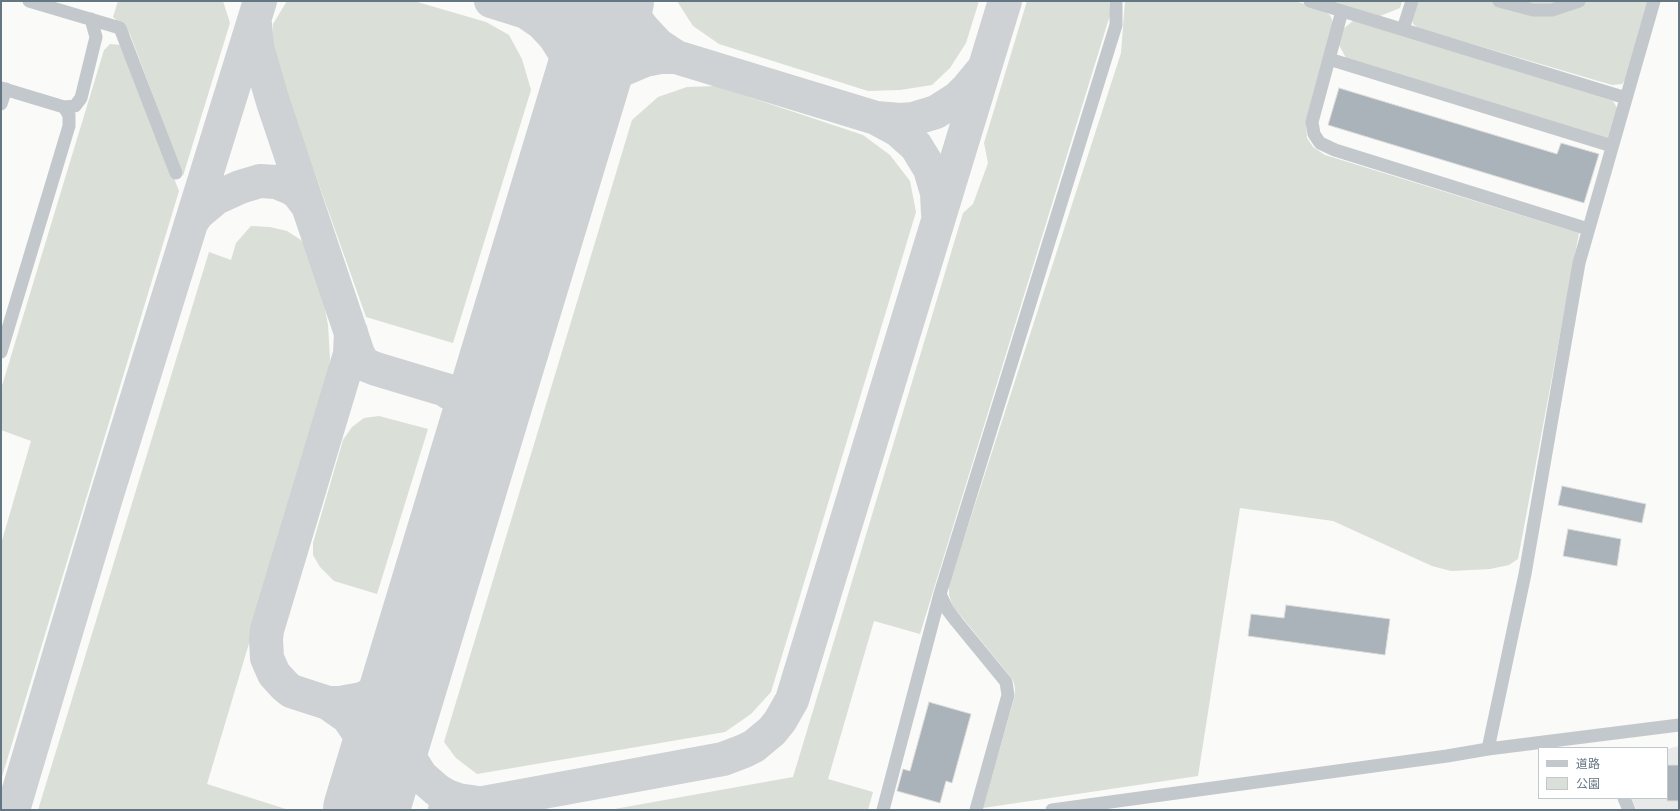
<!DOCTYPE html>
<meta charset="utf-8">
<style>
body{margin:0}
#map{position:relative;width:1680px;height:811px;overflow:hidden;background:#fafaf8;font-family:Manrope,"Noto Sans JP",sans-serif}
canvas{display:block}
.frame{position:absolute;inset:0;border:2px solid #657683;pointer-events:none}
.legend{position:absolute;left:1538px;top:747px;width:130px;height:52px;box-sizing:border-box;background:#fff;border:1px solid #c1c8cd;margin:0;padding:5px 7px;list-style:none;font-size:12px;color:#657683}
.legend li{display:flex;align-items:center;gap:8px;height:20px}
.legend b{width:20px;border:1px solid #c1c8cd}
</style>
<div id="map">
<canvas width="1680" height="811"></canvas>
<div class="frame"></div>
<ul class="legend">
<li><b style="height:5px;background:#c3c8cc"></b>道路</li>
<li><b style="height:11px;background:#dadfd7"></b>公園</li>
</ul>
</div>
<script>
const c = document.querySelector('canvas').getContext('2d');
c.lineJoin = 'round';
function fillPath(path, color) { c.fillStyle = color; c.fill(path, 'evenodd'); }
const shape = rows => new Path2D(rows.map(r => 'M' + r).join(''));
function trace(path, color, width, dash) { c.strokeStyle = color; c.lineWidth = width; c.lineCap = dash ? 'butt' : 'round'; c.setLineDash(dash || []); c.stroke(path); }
const built = shape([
 [1679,746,1679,810,1637,810,1631,798,1667,798,1667,749]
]);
const green = shape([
 [118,1,223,1,230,23,183,176,130,34,113,17],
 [287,1,414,1,486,22,509,35,522,59,531,90,453,343,366,317,272,52,273,24],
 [677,1,979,1,966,43,950,68,932,85,900,90,868,91,719,44,693,26],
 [1027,1,1109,1,1110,15,920,634,874,621,828,779,873,792,868,810,609,810,793,777,963,213,973,204,988,163,984,143],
 [1125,1,1295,1,1321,9,1330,15,1333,22,1306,123,1307,138,1313,147,1325,155,1579,233,1518,559,1509,565,1490,569,1451,571,1432,566,1333,521,1240,508,1198,776,983,808,1015,695,1015,688,1013,680,952,605,949,594,949,585,1121,53],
 [1333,1,1402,1,1400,8,1380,16],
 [1417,1,1651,1,1628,76,1622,84,1612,85,1418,28,1413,24,1412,19],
 [1354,20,1613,101,1619,111,1611,141,1346,58,1339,45,1343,29],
 [110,44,121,45,179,191,1,780,1,544,31,441,1,430,1,389,104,50],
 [716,86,863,135,890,155,910,181,916,212,771,692,751,714,725,732,477,774,456,758,444,742,632,120,658,97,687,87],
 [251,226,270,227,287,231,301,240,316,262,328,325,330,358,328,379,207,784,289,810,38,810,209,252,231,260,236,243],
 [379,416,428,429,377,594,334,581,320,567,313,555,313,543,343,440,352,427,364,418]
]);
const taxiway = shape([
 [491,1,526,12,542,23,555,37,565,53,571,69,574,86,576,114],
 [629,1,637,21,643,29,658,45,676,57,876,118,898,130,916,146,930,169,937,193,938,214],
 [517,9,536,12,545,11,564,7,575,1],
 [255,24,257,47,273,102,358,354,362,361,366,365,376,369,456,393,465,393,481,389,487,385,498,375],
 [576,114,588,95,605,79,614,73,645,60,660,57,676,57],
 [876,118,900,120,913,119,936,112,958,98,967,89,981,72],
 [191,223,197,214,216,198,240,187,260,181,276,182,291,188,298,193,308,206],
 [351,332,350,354,267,630,266,639,267,658,274,674,285,686,291,691,328,703,340,703,362,699,379,691,394,679,413,654],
 [448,392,456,395,470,407,477,422,478,438],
 [328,703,348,717,359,733,369,757,374,783],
 [395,713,402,741,407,754,421,776,437,790,447,796,458,800,478,803],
 [13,810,105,501,260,1],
 [445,810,723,759,744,751,754,746,772,731,780,721,792,700,1005,1]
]);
const runway = shape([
 [366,810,611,1]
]);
const building = shape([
 [1339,88,1557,154,1561,143,1599,154,1584,203,1328,125,1339,88],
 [1562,486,1646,504,1642,523,1558,505,1562,486],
 [1568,529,1621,539,1617,566,1563,556,1568,529],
 [1286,605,1390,619,1385,655,1248,636,1251,614,1284,618,1286,605],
 [929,702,971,714,952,783,946,781,940,803,897,791,903,769,910,771,929,702],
 [1667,765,1679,765,1679,801,1667,801,1667,765]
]);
const minor = shape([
 [29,1,120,28,176,173],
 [1310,1,1626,98],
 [1499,1,1533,10,1552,10,1579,1],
 [1342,11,1312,122,1314,134,1320,143,1335,150,1588,229],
 [1403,29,1412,1],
 [1329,59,1612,146],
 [1,88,64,107,69,115,69,126,1,352],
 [1,104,6,89],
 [64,107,75,106,81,98,96,37,91,19],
 [940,594,947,609,956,621,1006,682,1008,695,976,810],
 [1488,749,1525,574,1579,263,1654,1],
 [1624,798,1629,810],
 [883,810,940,594,1116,25,1116,1],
 [1052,810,1447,756,1488,749,1679,725]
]);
fillPath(built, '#e8e9e9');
fillPath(green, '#dadfd7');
trace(taxiway, '#ced2d4', 34);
trace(runway, '#ced2d4', 86);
fillPath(building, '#aab3b9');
trace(building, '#dcdcda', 1);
trace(minor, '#c3c8cc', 13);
</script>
